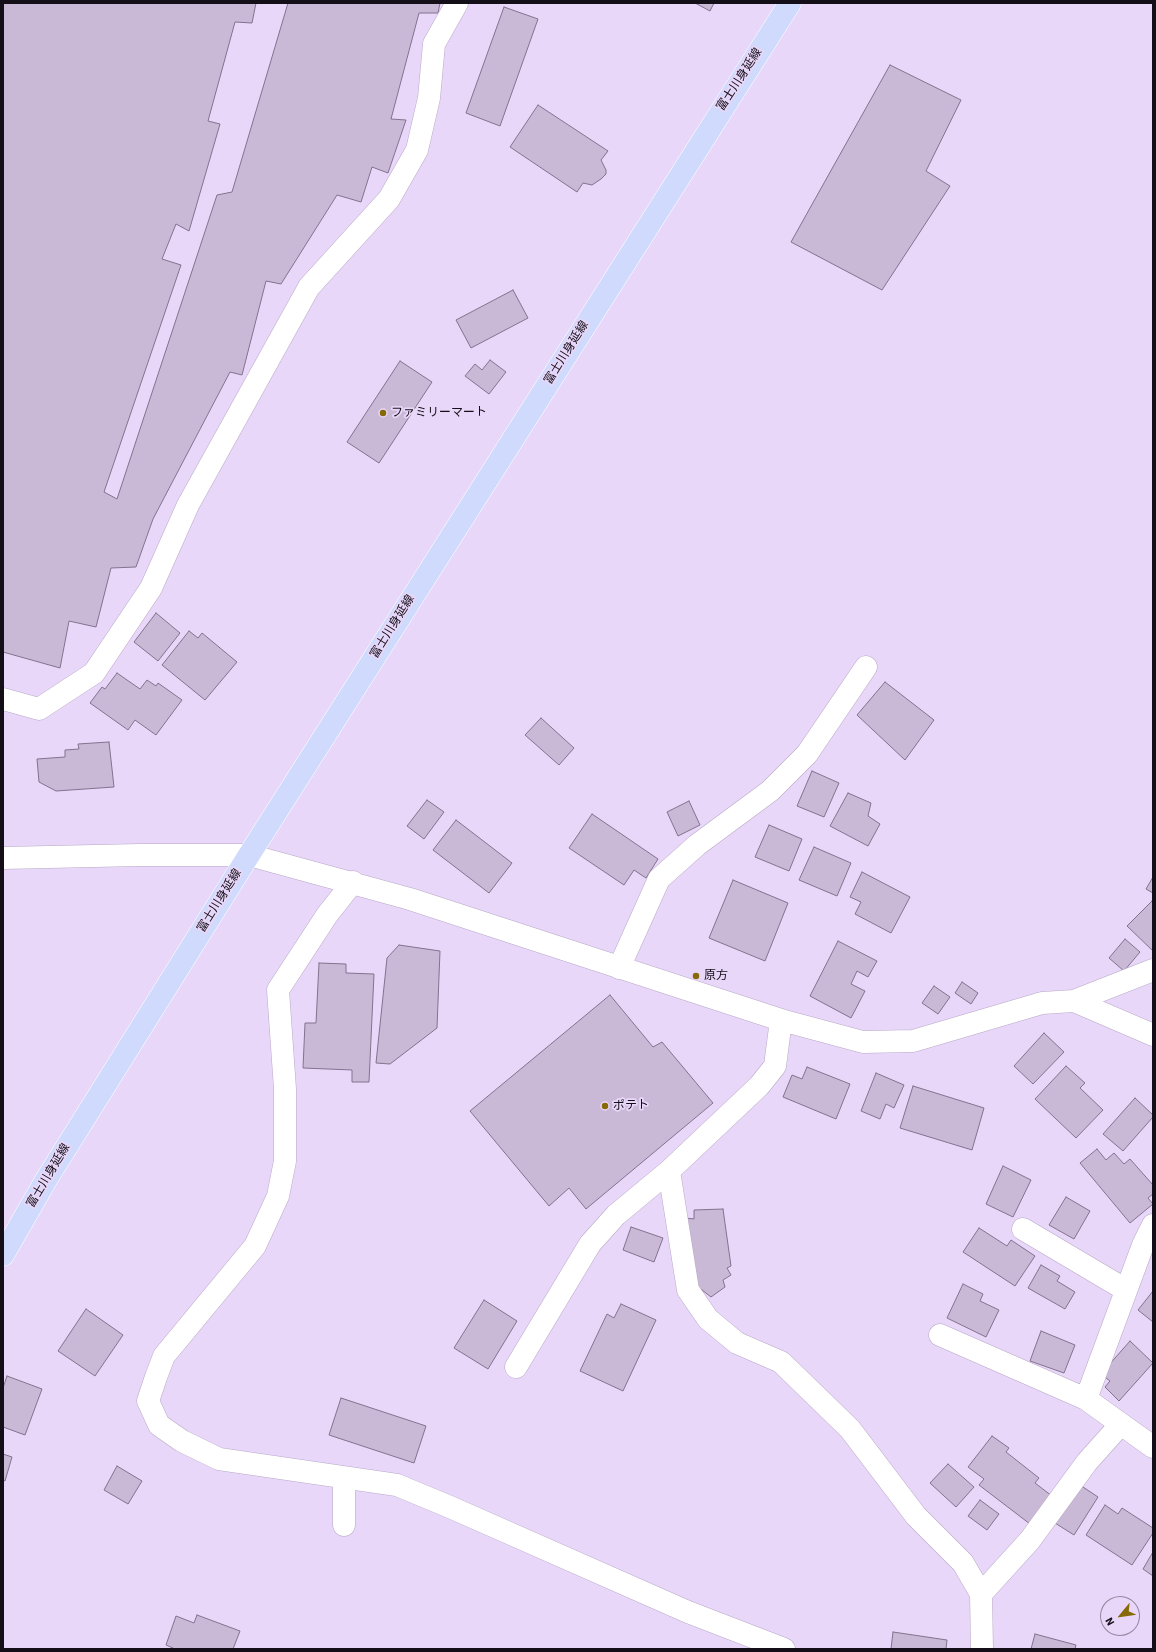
<!DOCTYPE html>
<meta charset="utf-8">
<style>
body{margin:0}
#map{position:relative;width:1156px;height:1652px;overflow:hidden;background:#e8d7f8;font-family:"Source Sans 3",sans-serif}
canvas{display:block}
.frame{position:absolute;inset:0;border:4px solid #140e19;pointer-events:none}
.north{position:absolute;left:1100px;top:1596px;width:40px;height:40px;box-sizing:border-box;background:#e8d7f8;border:1px solid #93879f;border-radius:50%;rotate:241deg;font-size:11px;font-weight:700;line-height:16px;text-align:center;color:#140e19}
.north::after{content:'';display:block;margin:auto;width:14px;height:18px;background:#886907;clip-path:polygon(50% 0,100% 100%,50% 72%,0 100%)}
</style>
<div id="map">
<canvas width="1156" height="1652"></canvas>
<div class="frame"></div>
<div class="north">N</div>
</div>
<script>
const c = document.querySelector('canvas').getContext('2d');
c.lineJoin = 'round';
function fillPath(path, color) { c.fillStyle = color; c.fill(path, 'evenodd'); }
const shape = rows => new Path2D(rows.map(r => 'M' + r).join(''));
function trace(path, color, width, dash) { c.strokeStyle = color; c.lineWidth = width; c.lineCap = dash ? 'butt' : 'round'; c.setLineDash(dash || []); c.stroke(path); }
function label(font, color, halo, rows, align = 'center') {
  c.font = font + ' "Source Sans 3","Noto Sans JP",sans-serif'; c.lineWidth = 3.5; c.setLineDash([]); c.textBaseline = 'middle'; c.strokeStyle = halo; c.fillStyle = color; for (const [text, x, y, turn = 0] of rows) {
    c.save(); c.translate(x, y); c.rotate((+turn || 0) * Math.PI / 180); c.textAlign = isNaN(turn) ? turn : align; if (halo) c.strokeText(text, 0, 0); c.fillText(text, 0, 0); c.restore();
  }
}
const building = shape([
 [3,3,256,3,252,23,235,22,208,121,220,124,189,231,176,224,162,259,181,265,104,492,117,499,217,195,232,192,288,3,440,3,438,13,419,13,391,119,406,120,388,173,372,167,361,202,337,195,281,284,266,281,242,375,230,372,153,519,136,567,111,568,96,627,69,621,60,668,3,652,3,3],
 [695,3,714,3,710,11,695,3],
 [504,7,538,19,500,126,466,113,504,7],
 [890,65,961,100,926,171,950,186,882,290,791,242,890,65],
 [538,105,608,151,601,160,606,170,606,174,601,179,592,185,583,183,577,192,510,147,538,105],
 [513,290,528,318,471,348,456,320,513,290],
 [490,360,506,372,489,394,465,376,475,364,482,370,490,360],
 [400,361,432,382,379,463,347,442,400,361],
 [156,613,180,633,158,661,134,642,156,613],
 [189,631,198,638,202,633,237,662,205,700,162,665,189,631],
 [117,673,140,689,147,680,156,686,158,683,182,700,156,735,135,720,128,730,90,703,102,687,105,689,117,673],
 [885,682,934,720,905,760,857,715,885,682],
 [541,718,574,748,559,765,525,735,541,718],
 [109,742,114,787,56,791,39,782,37,759,65,757,65,750,79,749,78,744,109,742],
 [812,771,839,783,824,817,797,806,812,771],
 [848,793,871,803,868,816,880,824,868,846,830,826,848,793],
 [427,800,444,812,424,839,407,826,427,800],
 [689,801,700,825,678,836,667,812,689,801],
 [592,814,658,859,646,878,634,870,624,885,569,848,592,814],
 [456,820,512,863,489,893,433,850,456,820],
 [769,825,802,839,789,871,755,857,769,825],
 [814,847,851,863,837,896,799,880,814,847],
 [862,872,910,897,891,933,855,914,861,902,850,897,862,872],
 [1153,877,1153,893,1146,889,1153,877],
 [733,880,788,903,765,961,709,938,733,880],
 [1152,901,1153,902,1153,951,1127,926,1152,901],
 [1125,939,1140,952,1124,971,1109,958,1125,939],
 [838,941,877,961,868,977,857,971,851,984,865,991,851,1018,810,996,838,941],
 [399,945,440,951,437,1028,390,1064,376,1063,387,958,399,945],
 [319,963,346,964,346,973,374,974,369,1082,352,1082,352,1070,303,1068,305,1023,316,1023,319,963],
 [962,982,978,993,971,1004,955,993,962,982],
 [934,986,950,997,938,1014,922,1003,934,986],
 [610,995,653,1047,662,1042,713,1103,586,1209,569,1188,549,1206,470,1111,610,995],
 [1044,1033,1064,1052,1033,1084,1014,1066,1044,1033],
 [1066,1066,1085,1083,1080,1088,1103,1110,1076,1138,1035,1099,1066,1066],
 [807,1067,850,1084,836,1119,783,1097,792,1075,802,1079,807,1067],
 [876,1073,904,1085,894,1108,886,1104,880,1119,861,1111,876,1073],
 [913,1086,984,1108,972,1150,900,1128,913,1086],
 [1135,1098,1153,1115,1153,1117,1123,1151,1103,1134,1135,1098],
 [1097,1149,1106,1160,1114,1153,1124,1164,1130,1159,1153,1185,1153,1194,1148,1198,1153,1204,1130,1223,1080,1163,1097,1149],
 [1003,1166,1031,1180,1013,1217,986,1204,1003,1166],
 [1066,1197,1090,1211,1074,1239,1049,1225,1066,1197],
 [723,1209,731,1266,727,1268,731,1275,723,1280,725,1287,711,1297,697,1286,686,1218,694,1219,694,1210,723,1209],
 [631,1227,663,1238,654,1262,623,1250,631,1227],
 [979,1228,1007,1246,1011,1240,1035,1256,1015,1286,963,1252,979,1228],
 [1041,1265,1060,1276,1057,1281,1075,1292,1065,1309,1028,1288,1041,1265],
 [963,1284,983,1294,980,1301,999,1310,986,1337,947,1318,963,1284],
 [1153,1291,1153,1322,1138,1310,1153,1291],
 [484,1300,517,1321,488,1369,454,1348,484,1300],
 [621,1304,656,1320,623,1391,580,1371,607,1314,614,1318,621,1304],
 [86,1309,123,1335,95,1376,58,1351,86,1309],
 [1041,1331,1075,1345,1064,1373,1030,1361,1041,1331],
 [1130,1341,1153,1363,1119,1401,1105,1387,1110,1381,1101,1374,1130,1341],
 [7,1376,42,1389,25,1435,3,1427,3,1388,7,1376],
 [341,1398,426,1426,414,1463,329,1435,341,1398],
 [992,1436,1009,1448,1006,1452,1039,1478,1035,1483,1052,1496,1030,1524,979,1485,984,1479,968,1467,992,1436],
 [3,1454,12,1457,5,1481,3,1480,3,1454],
 [948,1464,974,1487,956,1507,930,1483,948,1464],
 [117,1466,142,1481,128,1504,104,1490,117,1466],
 [1080,1485,1098,1497,1074,1535,1055,1523,1080,1485],
 [980,1500,999,1514,987,1530,968,1516,980,1500],
 [1105,1505,1118,1514,1122,1508,1153,1528,1153,1533,1132,1565,1086,1535,1105,1505],
 [1153,1552,1153,1576,1143,1569,1153,1552],
 [197,1615,240,1631,233,1649,175,1649,166,1645,176,1616,194,1623,197,1615],
 [893,1632,947,1640,946,1649,891,1649,893,1632],
 [1035,1634,1076,1645,1075,1649,1031,1649,1035,1634]
]);
const minor = shape([
 [3,699,39,709,94,673,151,588,188,505,309,287,389,199,417,150,429,98,434,44,457,3],
 [3,858,140,855,249,855,410,899,781,1020,863,1042,913,1041,1042,1003,1074,1001,1153,1035],
 [353,882,327,915,278,990,285,1089,285,1161,278,1196,255,1246,164,1356,156,1377,148,1401,159,1425,182,1441,219,1459,397,1485,450,1507,688,1612,784,1649],
 [619,968,659,879,697,845,770,791,807,754,866,667],
 [1074,1001,1153,970],
 [669,1171,688,1290,708,1319,737,1343,781,1362,850,1429,916,1516,963,1563,981,1594,982,1649],
 [1153,1225,1143,1245,1086,1399,1153,1447],
 [1023,1229,1126,1290],
 [940,1335,1086,1399],
 [516,1367,590,1244,616,1215,669,1171,759,1086,775,1066,781,1020],
 [344,1525,344,1478],
 [981,1594,1030,1540,1087,1462,1121,1424]
]);
const major = shape([
 [3,1255,46,1180,249,855,790,3]
]);
const markers = [
 [383,413,4,"#886907"],
 [696,976,4,"#886907"],
 [605,1106,4,"#886907"]
];
const streetNames = [
 ["富士川身延線",740,80,-57],
 ["富士川身延線",567,353,-58],
 ["富士川身延線",393,627,-58],
 ["富士川身延線",220,901,-58],
 ["富士川身延線",49,1176,-59]
];
const poiNames = [
 ["ファミリーマート",391,413],
 ["原方",704,976],
 ["ポテト",613,1106]
];
fillPath(building, '#cab8d7');
trace(building, '#83728e', 1);
trace(minor, '#b8a8c7', 23);
trace(major, '#fff', 23);
trace(minor, '#fff', 22);
trace(major, '#cfdafc', 22);
for (const [x, y, r, color] of markers) { const dot = new Path2D(); dot.arc(x, y, r, 0, 2 * Math.PI); c.fillStyle = color; c.fill(dot); trace(dot, '#e8d7f8', 1.5); }
label('12px', '#140e19', '#e8d7f8', streetNames);
label('12px', '#140e19', '#e8d7f8', poiNames, 'left');
</script>
